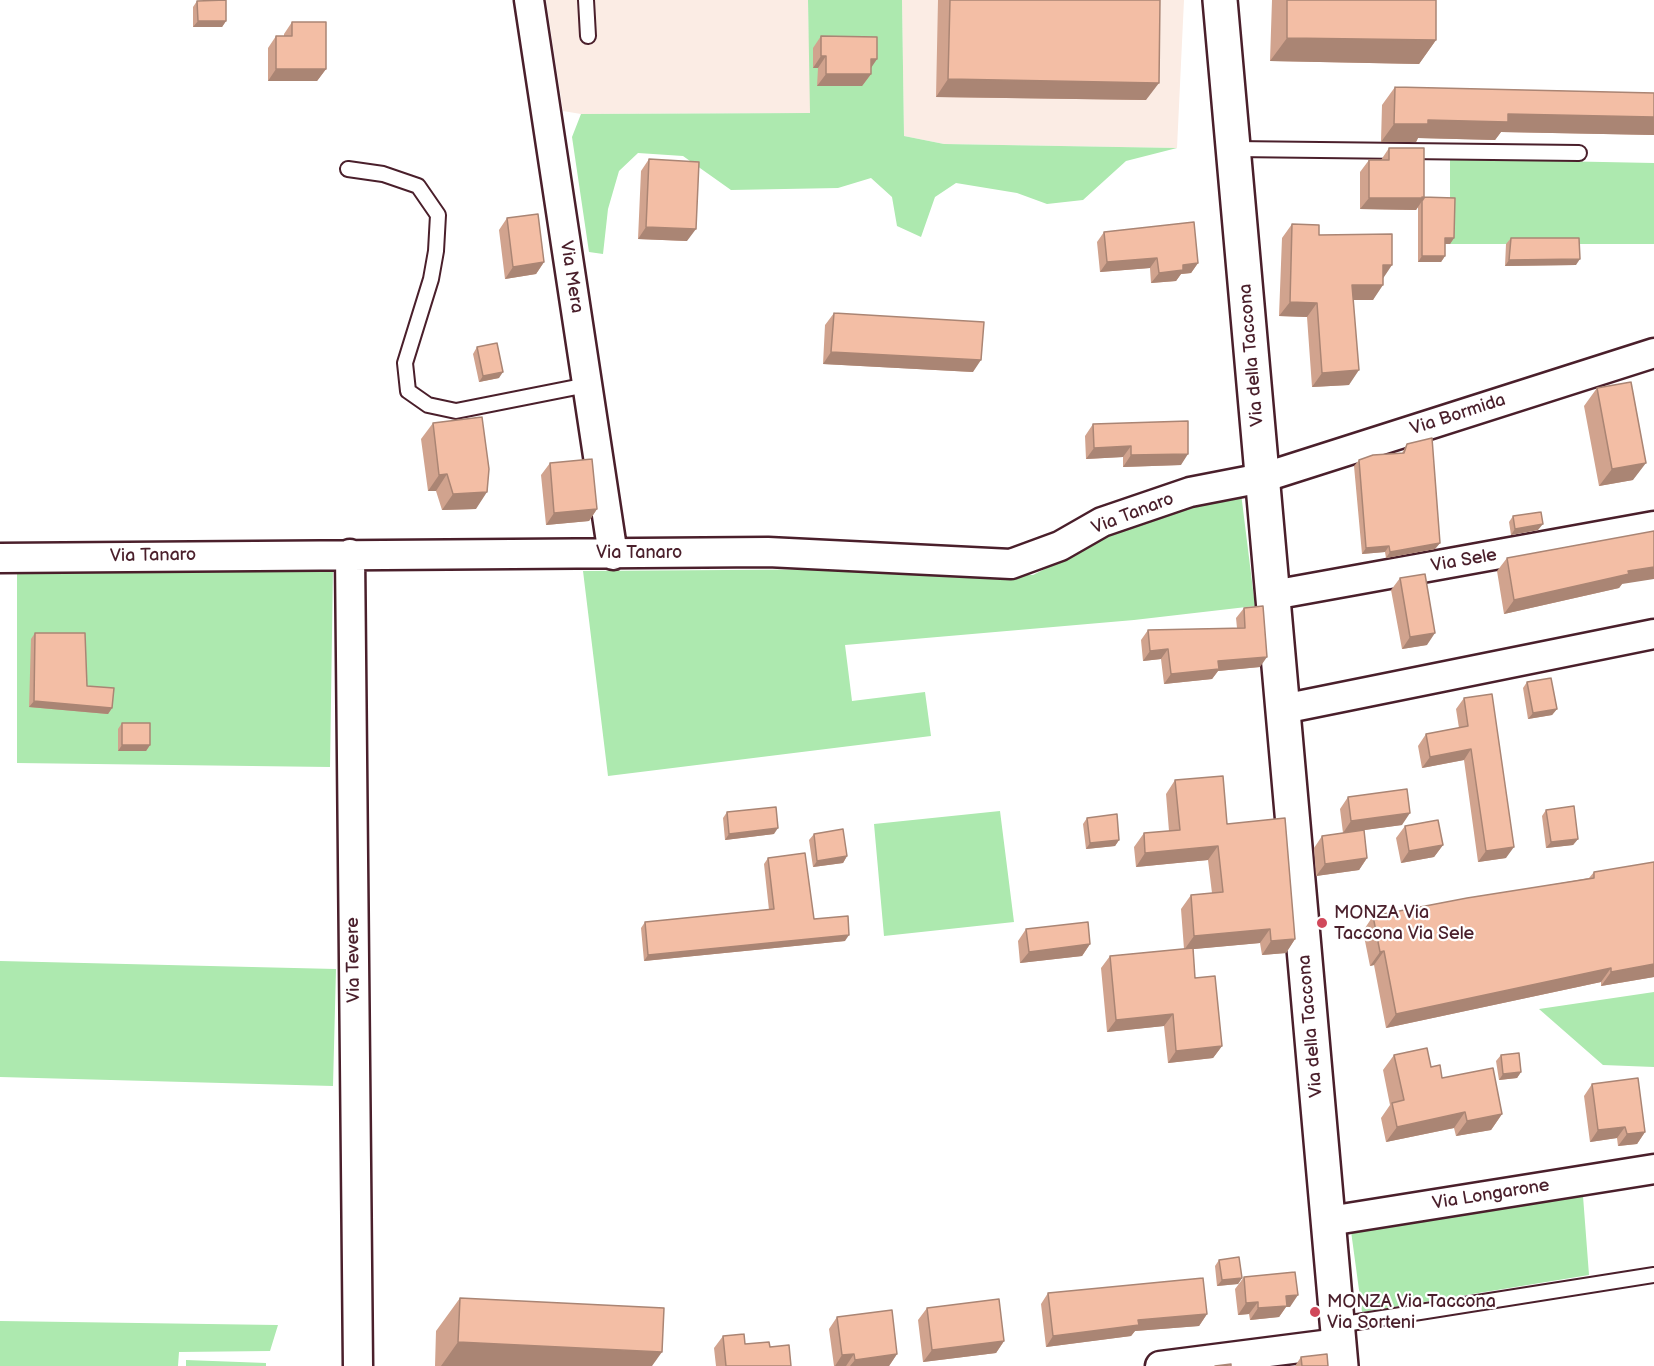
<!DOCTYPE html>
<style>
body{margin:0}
canvas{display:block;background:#fff}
</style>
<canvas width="1654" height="1366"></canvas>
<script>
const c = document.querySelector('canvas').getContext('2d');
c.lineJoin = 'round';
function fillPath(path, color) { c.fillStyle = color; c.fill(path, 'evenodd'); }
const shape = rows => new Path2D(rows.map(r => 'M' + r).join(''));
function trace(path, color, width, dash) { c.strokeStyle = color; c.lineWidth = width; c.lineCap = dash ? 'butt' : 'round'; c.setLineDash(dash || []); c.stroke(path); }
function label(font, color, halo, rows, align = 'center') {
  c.font = font + ' "Balsamiq Sans",sans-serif'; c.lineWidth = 4.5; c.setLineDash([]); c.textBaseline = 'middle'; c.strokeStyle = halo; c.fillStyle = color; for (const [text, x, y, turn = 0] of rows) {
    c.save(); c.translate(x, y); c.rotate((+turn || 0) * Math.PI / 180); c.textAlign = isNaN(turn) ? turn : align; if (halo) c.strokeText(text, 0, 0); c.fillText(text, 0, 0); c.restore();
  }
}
const built = shape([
 [546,0,808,0,811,113,581,114,563,111],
 [902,0,1184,0,1177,148,944,144,904,136]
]);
const green = shape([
 [808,0,902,0,904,136,944,144,1177,148,1126,161,1083,200,1047,204,1017,193,956,183,935,197,921,237,897,226,892,197,871,178,838,188,731,190,683,156,638,153,619,171,608,209,603,254,589,252,572,137,581,114,810,113],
 [1450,159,1654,163,1654,244,1450,244],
 [1241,493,1255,606,1134,620,845,645,852,701,925,692,931,736,608,776,583,571,873,569,1033,575,1138,521],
 [333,568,330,767,17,763,17,572],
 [1000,811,1014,922,884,936,874,824],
 [0,961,336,969,333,1086,0,1077],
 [1654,992,1654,1067,1603,1065,1539,1009],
 [1583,1196,1589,1275,1362,1312,1351,1231],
 [0,1321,277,1325,278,1325,270,1351,179,1352,178,1366,0,1366],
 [186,1360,266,1363,266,1366,186,1366]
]);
const service = shape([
 [586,0,588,36],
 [1234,149,1579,153],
 [348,169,383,174,418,186,438,215,436,251,431,279,405,363,408,391,428,405,456,411,587,385],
 [1338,1325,1654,1275]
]);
const minor = shape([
 [529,0,613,555],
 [350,554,358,1366],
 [0,558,768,552,1011,564,1060,546,1102,522,1190,492,1262,478,1654,353],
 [1273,595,1654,526],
 [1283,709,1654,634],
 [1329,1221,1654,1169],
 [1160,1366,1339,1343]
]);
const secondary = shape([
 [1220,0,1341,1366]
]);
const wall = shape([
 [938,0,1160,0,1146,100,936,97],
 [1272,0,1436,0,1436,40,1419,64,1270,61],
 [197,1,226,21,222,27,193,27,193,7],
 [292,22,326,69,317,81,268,81,268,48,276,36,284,36,284,34],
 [821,36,877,59,871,67,871,74,862,86,817,86,818,68,813,68,813,48],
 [1395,87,1654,93,1654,135,1501,132,1495,140,1418,138,1416,142,1381,142,1382,105],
 [1389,148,1454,238,1450,244,1445,244,1445,256,1441,262,1418,262,1418,207,1416,210,1360,209,1360,172,1369,160,1381,160],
 [649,159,687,241,638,239,641,171],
 [507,218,544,262,536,274,505,279,499,230],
 [1292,224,1319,235,1383,278,1373,300,1353,300,1349,385,1312,387,1307,317,1279,316,1282,238],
 [1104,232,1198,263,1191,273,1181,274,1176,281,1151,283,1150,268,1100,272,1097,242],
 [1511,238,1576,265,1505,266,1506,244],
 [834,313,973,372,823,364,825,325],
 [477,347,499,378,479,382,473,354],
 [1597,388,1633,480,1599,486,1584,406],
 [433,423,476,509,442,510,436,491,428,491,421,439],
 [1093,424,1181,465,1123,467,1123,457,1086,459,1085,436],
 [1407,444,1440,543,1435,549,1386,558,1385,552,1362,554,1354,466,1359,460,1402,453],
 [550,463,597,509,589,521,546,525,541,475],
 [1513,516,1538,530,1511,535,1509,522],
 [1507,558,1622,584,1619,588,1504,614,1497,571],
 [1400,578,1427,645,1402,649,1391,590],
 [1244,608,1260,667,1218,671,1212,679,1164,684,1161,659,1143,661,1141,640,1148,630,1237,628,1236,618],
 [35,633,87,686,112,708,108,714,29,707,31,639],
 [1527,682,1557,709,1552,715,1528,719,1523,688],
 [1464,698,1506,858,1478,862,1464,760,1422,768,1418,746,1426,734,1459,728,1456,709],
 [122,723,150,745,146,751,118,751,118,729],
 [1175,780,1227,824,1295,939,1286,953,1262,955,1260,943,1193,949,1195,978,1222,1046,1213,1058,1168,1063,1164,1026,1107,1032,1101,968,1110,956,1184,949,1181,909,1191,895,1212,893,1208,860,1136,867,1134,847,1144,833,1169,831,1166,794],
 [1348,797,1402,825,1364,830,1367,858,1359,870,1316,876,1314,848,1322,836,1343,833,1340,809],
 [1546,810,1578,839,1573,845,1546,848,1542,816],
 [727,812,774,834,725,840,723,818],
 [1087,818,1119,840,1115,846,1086,849,1083,824],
 [1405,826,1443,845,1434,857,1401,863,1396,838],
 [814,834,847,856,843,863,813,867,809,840],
 [768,858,814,919,845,941,644,961,641,928,645,922,769,910,764,864],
 [1594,872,1654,977,1601,986,1601,982,1386,1028,1374,965,1370,966,1363,931,1373,916,1589,878],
 [1026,929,1090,944,1082,956,1020,963,1018,941],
 [1394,1055,1431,1067,1442,1078,1502,1114,1491,1130,1456,1136,1454,1128,1386,1142,1381,1118,1390,1105,1383,1070],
 [1501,1055,1521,1072,1517,1078,1499,1080,1496,1061],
 [1592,1084,1645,1132,1637,1144,1618,1146,1617,1138,1590,1142,1584,1096],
 [1219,1260,1242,1278,1238,1284,1217,1286,1215,1266],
 [1244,1277,1290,1307,1286,1307,1279,1317,1250,1320,1249,1314,1238,1315,1235,1289],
 [1048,1293,1207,1314,1199,1326,1135,1331,1131,1336,1046,1347,1041,1304],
 [460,1298,652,1366,435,1366,436,1331],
 [927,1308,1004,1341,996,1353,923,1362,918,1320],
 [837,1317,897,1354,889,1366,834,1366,829,1329],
 [723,1336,745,1344,770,1347,791,1366,716,1366,714,1348],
 [1301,1357,1328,1366,1295,1366]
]);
const shadedWall = shape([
 [198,21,226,21,222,27,193,27],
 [1287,38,1436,40,1419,64,1270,61],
 [821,56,826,56,818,68,813,68],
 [871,59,877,59,869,71],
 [276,69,326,69,317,81,268,81],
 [826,74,871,74,862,86,817,86],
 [948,79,1159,83,1146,100,936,97],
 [1508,114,1654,117,1654,135,1501,132,1495,140,1418,138,1416,142,1381,142,1394,124],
 [1369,198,1424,198,1416,210,1360,209],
 [646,227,696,229,687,241,638,239],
 [1445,238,1454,238,1450,244,1441,244],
 [1422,256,1445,256,1441,262,1418,262],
 [1157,258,1150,268,1100,272,1107,262],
 [1580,259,1576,265,1505,266,1509,260],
 [544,262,536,274,505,279,513,267],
 [1198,263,1191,273,1181,274,1176,281,1151,283,1159,273,1183,265],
 [1383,265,1392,265,1382,280],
 [1352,285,1383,285,1373,300,1342,300],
 [1290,302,1317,303,1307,317,1279,316],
 [831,352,981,360,973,372,823,364],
 [1359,370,1349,385,1312,387,1322,373],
 [503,372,499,378,479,382,483,376],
 [1131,446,1123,457,1086,459,1094,448],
 [1188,454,1181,465,1123,467,1131,455],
 [1646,463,1633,480,1599,486,1612,469],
 [447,474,436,491,428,491,439,475],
 [487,492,476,509,442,510,453,494],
 [597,509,589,521,546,525,554,513],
 [1543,524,1538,530,1511,535,1515,529],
 [1440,543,1435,549,1386,558,1390,552],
 [1389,546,1385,552,1362,554,1366,548],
 [1654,567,1654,579,1622,584,1619,588,1504,614,1514,600,1628,571],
 [1435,633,1427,645,1402,649,1410,637],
 [1168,649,1161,659,1143,661,1150,651],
 [1267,657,1260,667,1218,671,1212,679,1164,684,1171,674,1218,661],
 [34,701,112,708,108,714,29,707],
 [1557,709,1552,715,1528,719,1533,713],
 [122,745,150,745,146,751,118,751],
 [1471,749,1464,760,1422,768,1430,757],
 [1410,813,1402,825,1343,833,1351,821],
 [778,828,774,834,725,840,729,834],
 [1578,839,1573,845,1546,848,1551,842],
 [1119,840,1115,846,1086,849,1090,843],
 [1443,845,1434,857,1401,863,1409,851],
 [1218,846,1208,860,1136,867,1145,853],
 [1514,847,1506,858,1478,862,1486,851],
 [847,856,843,863,813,867,817,861],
 [1367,858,1359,870,1316,876,1325,864],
 [1270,929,1260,943,1184,950,1194,936],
 [849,935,845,941,644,961,648,955],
 [1295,939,1286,953,1262,955,1271,941],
 [1090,944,1082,956,1020,963,1029,952],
 [1384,951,1374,965,1370,966,1380,952],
 [1654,964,1654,977,1601,986,1611,972],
 [1611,968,1601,982,1386,1028,1396,1014],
 [1173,1014,1164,1026,1107,1032,1116,1020],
 [1222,1046,1213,1058,1168,1063,1176,1051],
 [1521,1072,1517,1078,1499,1080,1503,1074],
 [1465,1112,1454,1128,1386,1142,1397,1127],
 [1502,1114,1491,1130,1456,1136,1467,1121],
 [1625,1127,1617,1138,1590,1142,1598,1130],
 [1645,1132,1637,1144,1618,1146,1627,1134],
 [1242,1278,1238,1284,1217,1286,1222,1280],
 [1298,1295,1290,1307,1286,1307,1279,1317,1250,1320,1258,1308,1286,1296],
 [1258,1302,1249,1314,1238,1315,1246,1303],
 [1207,1314,1199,1326,1135,1331,1131,1336,1046,1347,1053,1336,1138,1320],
 [1004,1341,996,1353,923,1362,932,1350],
 [458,1342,662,1352,652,1366,441,1366],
 [854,1354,846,1366,835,1366,842,1355],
 [897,1354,889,1366,850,1366,855,1360]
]);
const building = shape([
 [226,0,226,21,198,21,197,1,226,0],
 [950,0,1160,0,1159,83,948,79,950,0],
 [1287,0,1436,0,1436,40,1287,38,1287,0],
 [292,22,326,22,326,69,276,69,276,36,292,36,292,22],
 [821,36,877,37,877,59,871,59,871,74,826,74,826,56,821,56,821,36],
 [1395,87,1654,93,1654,117,1508,114,1508,122,1428,120,1428,124,1394,124,1395,87],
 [1389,148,1424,148,1424,198,1369,198,1369,160,1389,160,1389,148],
 [649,159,699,162,696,229,646,227,649,159],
 [1422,197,1455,198,1454,238,1445,238,1445,256,1422,256,1422,201,1424,198,1422,197],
 [538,214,544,262,513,267,507,218,538,214],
 [1194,222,1198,263,1183,265,1183,270,1159,273,1157,258,1107,262,1104,232,1194,222],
 [1292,224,1319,225,1319,235,1392,234,1392,265,1383,265,1383,285,1352,285,1359,370,1322,373,1317,303,1290,302,1292,224],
 [1511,238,1579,238,1580,259,1509,260,1511,238],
 [834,313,984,322,981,360,831,352,834,313],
 [497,343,503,372,483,376,477,347,497,343],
 [1631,382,1646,463,1612,469,1597,388,1631,382],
 [482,417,489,469,487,492,453,494,447,474,439,475,433,423,482,417],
 [1188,421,1188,454,1131,455,1131,446,1094,448,1093,424,1188,421],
 [1432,438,1440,543,1390,552,1389,546,1366,548,1359,460,1373,455,1404,453,1407,444,1432,438],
 [592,459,597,509,554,513,550,463,592,459],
 [1541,512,1543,524,1515,529,1513,516,1541,512],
 [1654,531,1654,567,1628,571,1629,574,1514,600,1507,558,1654,531],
 [1425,574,1435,633,1410,637,1400,578,1425,574],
 [1263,606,1267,657,1218,661,1219,669,1171,674,1168,649,1150,651,1148,630,1245,628,1244,608,1263,606],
 [35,633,85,633,87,686,114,688,112,708,34,701,35,633],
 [1551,678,1557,709,1533,713,1527,682,1551,678],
 [1492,694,1514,847,1486,851,1471,749,1430,757,1426,734,1468,726,1464,698,1492,694],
 [122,723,150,723,150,745,122,745,122,723],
 [1223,776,1227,824,1285,818,1295,939,1271,941,1270,929,1194,936,1191,895,1223,892,1218,846,1145,853,1144,833,1180,830,1175,780,1223,776],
 [1407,789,1410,813,1351,821,1348,797,1407,789],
 [1574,806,1578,839,1551,842,1546,810,1574,806],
 [776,807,778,828,729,834,727,812,776,807],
 [1117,814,1119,840,1090,843,1087,818,1117,814],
 [1438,820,1443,845,1409,851,1405,826,1438,820],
 [843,829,847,856,817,861,814,834,843,829],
 [1364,830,1367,858,1325,864,1322,836,1364,830],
 [805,853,814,919,848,916,849,935,648,955,645,922,774,909,768,858,805,853],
 [1654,862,1654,964,1611,972,1611,968,1396,1014,1384,951,1380,952,1373,916,1467,898,1594,878,1594,872,1654,862],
 [1088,922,1090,944,1029,952,1026,929,1088,922],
 [1193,948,1195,978,1215,976,1222,1046,1176,1051,1173,1014,1116,1020,1110,956,1193,948],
 [1427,1048,1431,1067,1440,1065,1442,1078,1493,1068,1502,1114,1467,1121,1465,1112,1397,1127,1392,1103,1404,1100,1394,1055,1427,1048],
 [1519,1053,1521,1072,1503,1074,1501,1055,1519,1053],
 [1638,1078,1645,1132,1627,1134,1625,1127,1598,1130,1592,1084,1638,1078],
 [1239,1257,1242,1278,1222,1280,1219,1260,1239,1257],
 [1295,1272,1298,1295,1286,1296,1287,1306,1258,1308,1258,1302,1246,1303,1244,1277,1295,1272],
 [1203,1278,1207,1314,1138,1320,1139,1325,1053,1336,1048,1293,1203,1278],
 [460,1298,664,1308,662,1352,458,1342,460,1298],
 [999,1299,1004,1341,932,1350,927,1308,999,1299],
 [892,1310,897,1354,855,1360,854,1354,842,1355,837,1317,892,1310],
 [744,1334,745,1344,769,1342,770,1347,789,1345,791,1366,726,1366,723,1336,744,1334],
 [1327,1354,1328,1366,1302,1366,1301,1357,1327,1354],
 [1231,1364,1231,1366,1215,1366,1231,1364]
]);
const markers = [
 [1322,923,6,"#d1495b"],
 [1315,1312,6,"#d1495b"]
];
const streetNames = [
 ["Via Mera",571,277,81],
 ["Via della Taccona",1252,355,-95],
 ["Via Bormida",1458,415,-18],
 ["Via Tanaro",1133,514,-21],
 ["Via Tanaro",639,553],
 ["Via Tanaro",153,556,-1],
 ["Via Sele",1464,561,-10],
 ["Via Tevere",354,960,-91],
 ["Via della Taccona",1311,1026,-95],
 ["Via Longarone",1491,1195,-9]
];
const poiNames = [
 ["MONZA Via",1334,913],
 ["Taccona Via Sele",1334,934],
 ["MONZA Via Taccona",1327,1302],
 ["Via Sorteni",1327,1323]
];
fillPath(built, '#fbece4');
fillPath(green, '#ade9af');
trace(service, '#4a1f2b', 18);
trace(minor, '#4a1f2b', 33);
trace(secondary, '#4a1f2b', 38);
trace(service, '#fff', 14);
trace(minor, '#fff', 28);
trace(secondary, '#fff', 33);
fillPath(wall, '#d1a38e');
fillPath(shadedWall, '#aa8574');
fillPath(building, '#f3bea5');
trace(building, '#aa8574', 1.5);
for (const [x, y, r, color] of markers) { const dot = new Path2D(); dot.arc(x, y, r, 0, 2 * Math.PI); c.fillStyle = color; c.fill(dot); trace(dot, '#fff', 2); }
label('18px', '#4a1f2b', '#fff', streetNames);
label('18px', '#4a1f2b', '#fff', poiNames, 'left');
</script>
